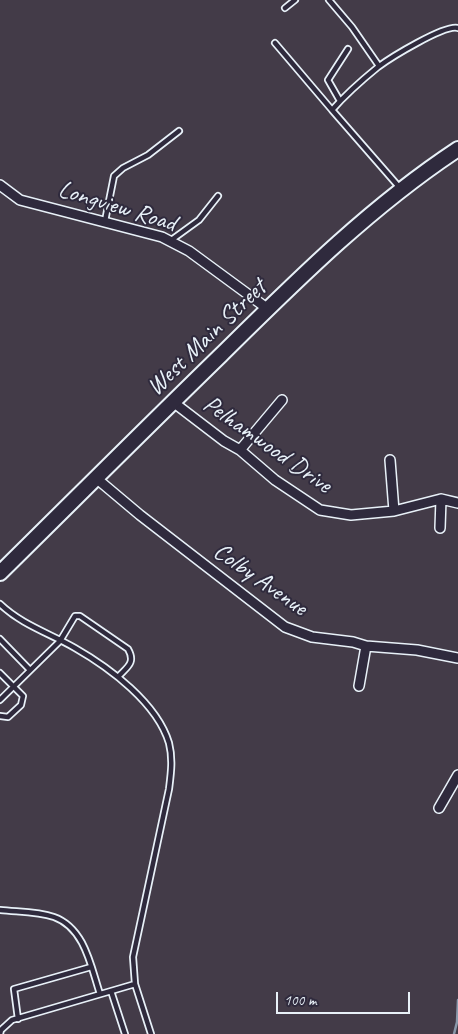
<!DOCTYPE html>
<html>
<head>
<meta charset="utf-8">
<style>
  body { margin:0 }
  #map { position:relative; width:458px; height:1034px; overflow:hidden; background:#433b48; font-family:Caveat,sans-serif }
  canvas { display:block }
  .scale { position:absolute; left:276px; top:992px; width:134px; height:22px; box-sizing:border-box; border:2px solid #e8f1f8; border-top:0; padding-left:6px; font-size:15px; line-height:18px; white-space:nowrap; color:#e8f1f8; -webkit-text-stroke:4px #2f2a3d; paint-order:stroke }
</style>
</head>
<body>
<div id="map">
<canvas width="458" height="1034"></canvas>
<div class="scale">100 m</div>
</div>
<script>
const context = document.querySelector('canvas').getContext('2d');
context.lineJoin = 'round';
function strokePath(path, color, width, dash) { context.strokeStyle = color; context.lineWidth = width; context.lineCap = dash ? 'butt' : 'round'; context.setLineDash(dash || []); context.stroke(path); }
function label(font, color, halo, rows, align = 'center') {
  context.font = font + ' Caveat,sans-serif'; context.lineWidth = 4; context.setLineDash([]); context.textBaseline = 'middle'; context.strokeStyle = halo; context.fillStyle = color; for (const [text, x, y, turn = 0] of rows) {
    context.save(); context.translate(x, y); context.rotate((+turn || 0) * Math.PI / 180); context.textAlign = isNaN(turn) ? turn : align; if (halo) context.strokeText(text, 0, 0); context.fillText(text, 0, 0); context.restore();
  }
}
strokePath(new Path2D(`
  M454 1034 457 1022 458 1000`), '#8a99ab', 2.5);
const service = new Path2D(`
  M329 0 352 27 379 66
  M285 8 295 0
  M275 43 332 110
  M340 101 328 80 348 49
  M400 188 332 110C346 94 362 80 378 67 390 58 445 24 458 28
  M105 221 114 176 123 168 148 155 179 131
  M170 241 199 220 218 196
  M0 604C22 625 49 633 75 648 110 668 157 703 169 743 173 759 171 773 169 789L133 957 135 984 151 1034
  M0 639 30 670
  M0 673 23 696 21 705 8 717 0 716
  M0 700 60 641 75 616H80L128 649C136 663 127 667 118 677
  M0 910C17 912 37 911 54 917 85 928 91 967 100 994
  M111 991 125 1034
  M18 1019 14 989 91 967
  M0 1034 1 1030 12 1020 135 984`);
const minor = new Path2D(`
  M0 185 20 200 162 237 189 251 268 309
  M173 402 224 441 240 450 275 480 320 510 351 515 394 511 441 499 458 503
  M240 450 282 400
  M390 460 394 511
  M96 478 140 515 285 627 312 637 353 642 366 646 417 650 458 658
  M440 528 441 499
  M359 686 366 646
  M439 808 458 775`);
const primary = new Path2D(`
  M0 573C74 500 147 427 221 355 296 281 370 207 458 149`);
strokePath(service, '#e8f1f8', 8);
strokePath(minor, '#e8f1f8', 12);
strokePath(primary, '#e8f1f8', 18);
strokePath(service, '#2f2a3d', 4.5);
strokePath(minor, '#2f2a3d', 9);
strokePath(primary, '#2f2a3d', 14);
label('25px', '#e8f1f8', '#2f2a3d', [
  ["Longview Road",117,207,17],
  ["West Main Street",207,338,-44],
  ["Pelhamwood Drive",267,445,35],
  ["Colby Avenue",260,580,35]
]);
</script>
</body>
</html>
